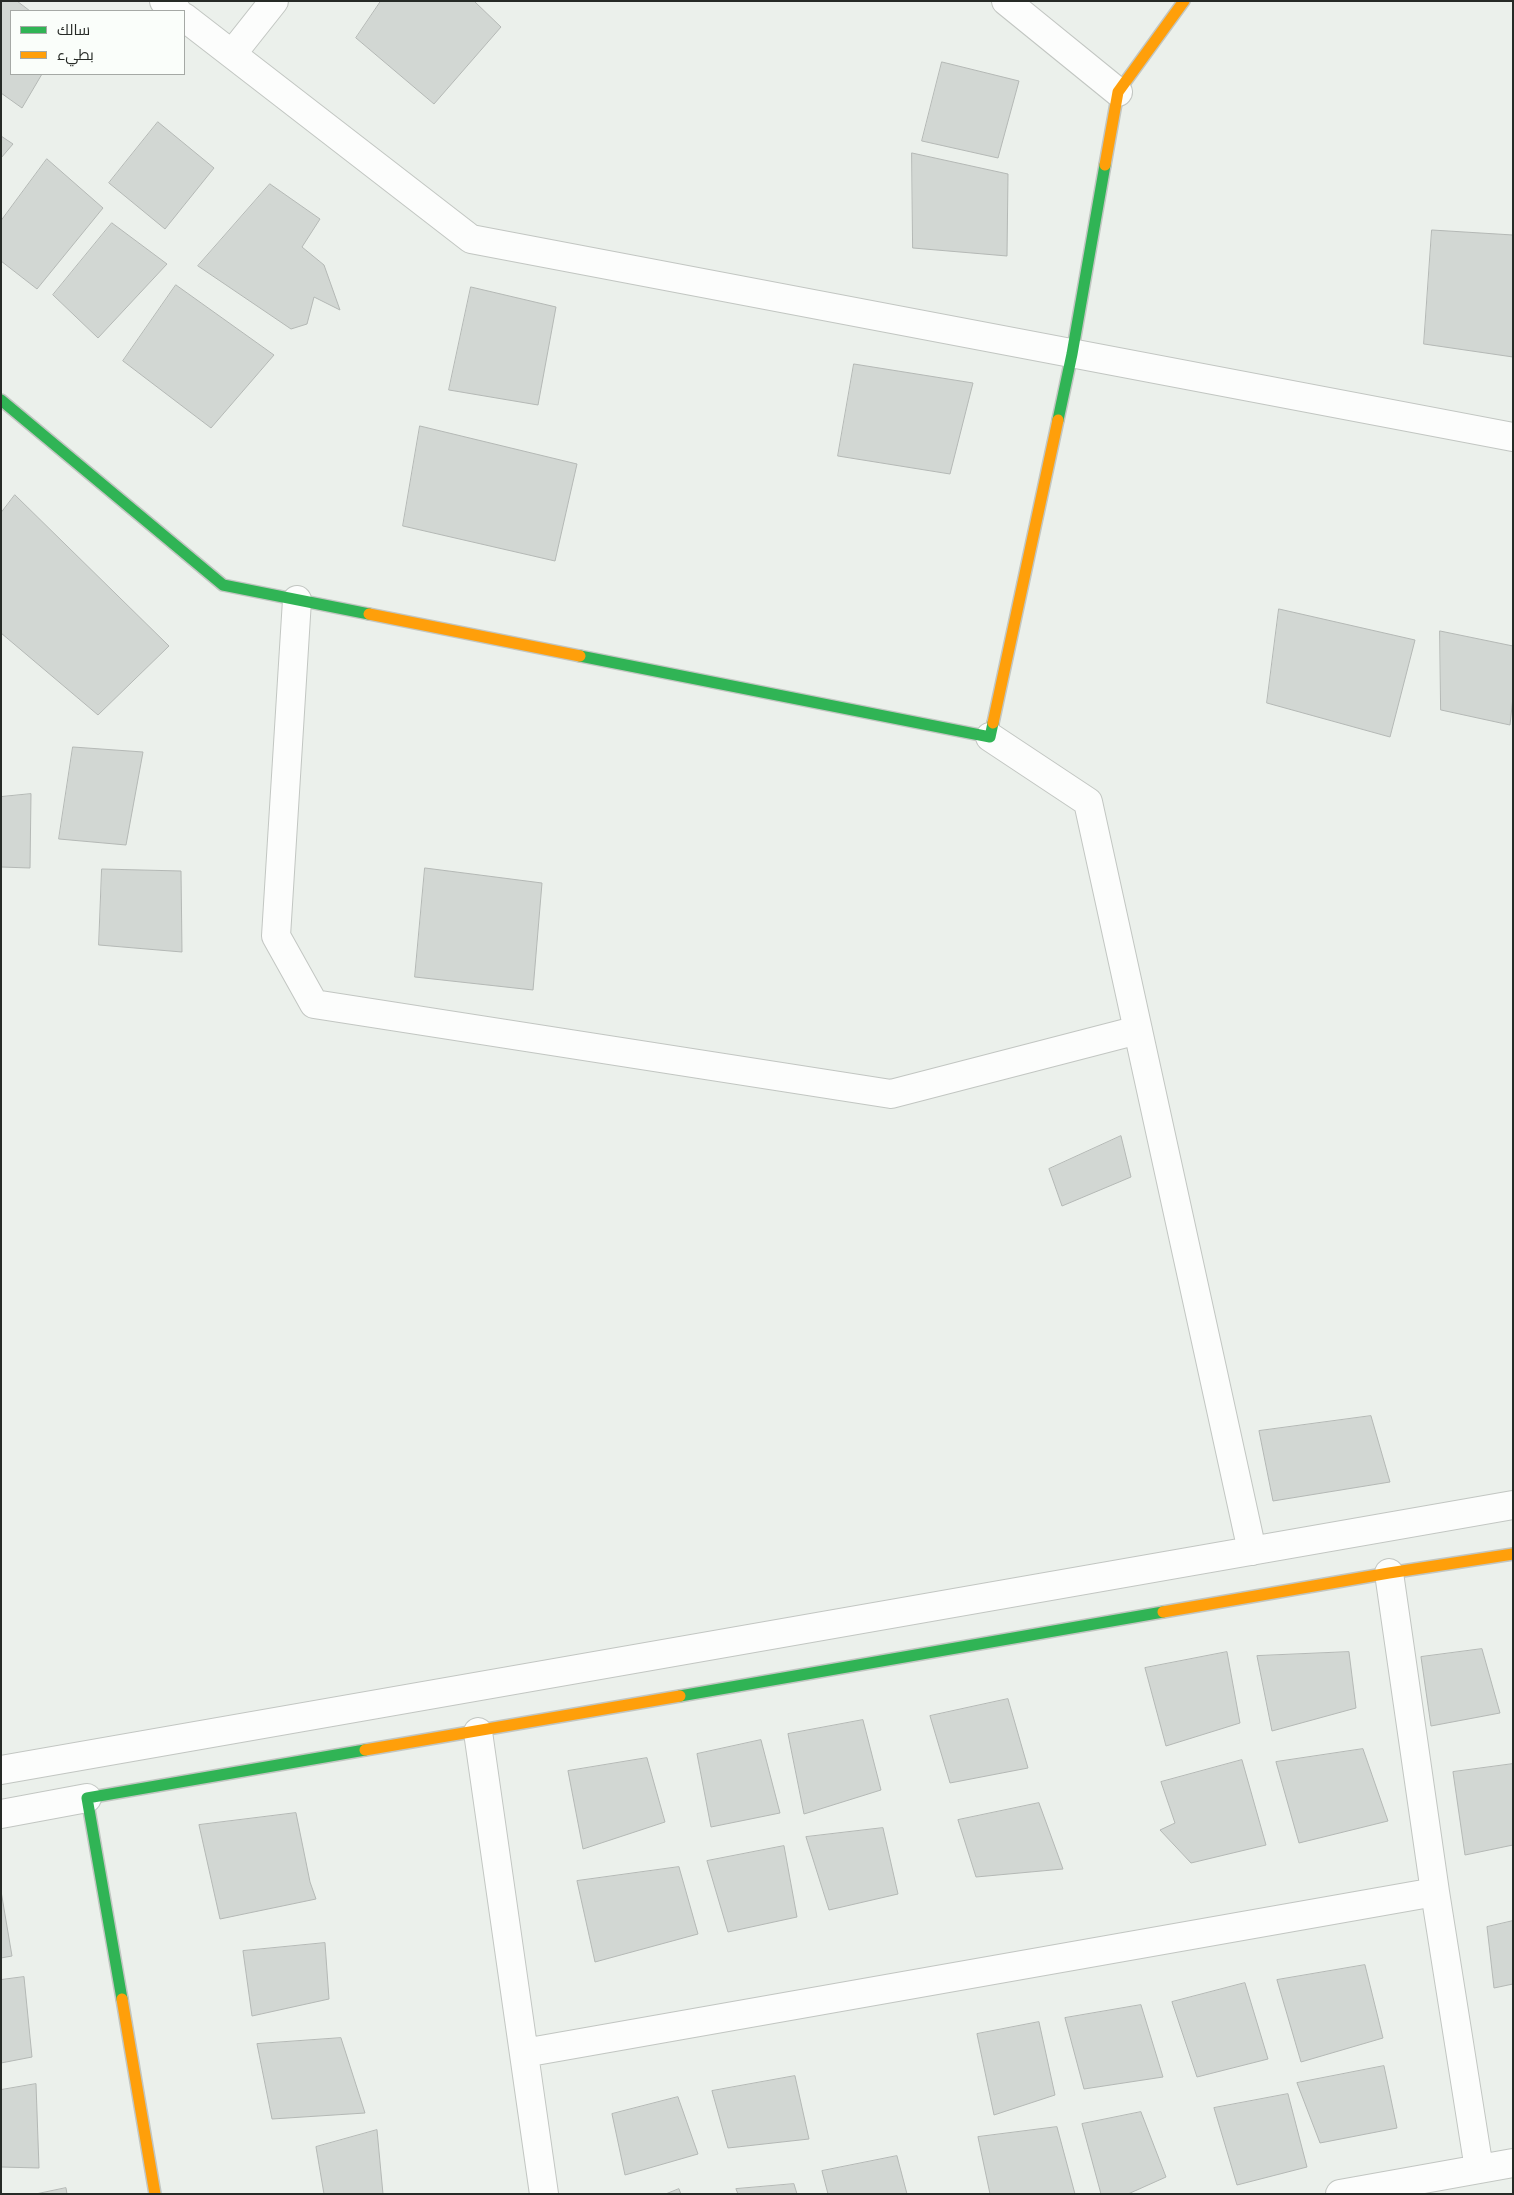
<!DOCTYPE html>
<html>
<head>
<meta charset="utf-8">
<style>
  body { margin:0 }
  #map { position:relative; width:1514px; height:2195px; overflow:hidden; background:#ebf0eb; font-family:Jost,Cairo,sans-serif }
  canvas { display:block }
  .frame { position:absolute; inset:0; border:2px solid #262a26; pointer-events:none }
  .legend { position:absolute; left:10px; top:10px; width:175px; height:65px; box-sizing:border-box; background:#fafefa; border:1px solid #a5a9a5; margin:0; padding:6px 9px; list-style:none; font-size:15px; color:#262a26 }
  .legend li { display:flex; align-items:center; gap:10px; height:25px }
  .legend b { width:25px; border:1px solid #a5a9a5 }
</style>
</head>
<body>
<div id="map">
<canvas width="1514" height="2195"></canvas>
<div class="frame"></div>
<ul class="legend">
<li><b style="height:6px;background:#30b455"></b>سالك</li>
<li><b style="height:6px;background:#ff9f0a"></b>بطيء</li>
</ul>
</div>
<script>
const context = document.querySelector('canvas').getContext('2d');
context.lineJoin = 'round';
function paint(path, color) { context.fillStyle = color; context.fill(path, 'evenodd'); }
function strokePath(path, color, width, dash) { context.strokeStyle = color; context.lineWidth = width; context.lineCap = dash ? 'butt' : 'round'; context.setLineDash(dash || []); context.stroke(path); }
const building = new Path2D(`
  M1 1H17L30 11H11V74H42L22 108 1 93Z
  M381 1H474L501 27 434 104 356 38Z
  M942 62 1019 81 998 158 922 141Z
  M158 122 214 168 165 229 109 183Z
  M1 136 13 144 1 158Z
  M912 153 1008 174 1007 256 913 248Z
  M47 159 103 208 37 289 1 261V221Z
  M270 184 320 219 302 247 324 265 340 310 314 297 307 324 291 329 198 266Z
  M112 223 167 264 98 338 53 295Z
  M1432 230 1513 235V357L1424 344Z
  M176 285 274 355 211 428 123 361Z
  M471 287 556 307 538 405 449 390Z
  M854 364 973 383 950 474 838 456Z
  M420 426 577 464 555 561 403 526Z
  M15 495 169 646 98 715 1 633V513Z
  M1279 609 1415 640 1390 737 1267 703Z
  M1440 631 1513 646V697L1510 725 1441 710Z
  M73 747 143 752 126 845 59 839Z
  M31 794 30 868 1 867V797Z
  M425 868 542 883 533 990 415 977Z
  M102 869 181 871 182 952 99 945Z
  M1121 1136 1131 1177 1062 1206 1049 1169Z
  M1371 1416 1390 1482 1273 1501 1259 1431Z
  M1482 1649 1500 1713 1431 1726 1421 1657Z
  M1227 1652 1240 1723 1166 1746 1145 1668Z
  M1349 1652 1356 1708 1272 1731 1257 1656Z
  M1008 1699 1028 1768 950 1783 930 1716Z
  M863 1720 881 1790 804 1814 788 1734Z
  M761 1740 780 1813 711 1827 697 1754Z
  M1363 1749 1388 1821 1299 1843 1276 1762Z
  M647 1758 665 1822 583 1849 568 1771Z
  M1242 1760 1266 1845 1191 1863 1160 1830 1175 1823 1161 1782Z
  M1513 1764V1845L1465 1855 1453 1772Z
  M1039 1803 1063 1869 976 1877 958 1820Z
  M296 1813 310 1882 316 1899 220 1919 199 1825Z
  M883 1828 898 1894 829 1910 806 1837Z
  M784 1846 797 1917 728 1932 707 1861Z
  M679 1867 698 1934 595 1962 577 1881Z
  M1 1891 12 1956 1 1958Z
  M1513 1921V1984L1494 1988 1487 1927Z
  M325 1943 329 1999 252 2016 243 1951Z
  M1365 1965 1383 2038 1301 2062 1277 1980Z
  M24 1977 32 2057 1 2063V1980Z
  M1245 1983 1268 2059 1197 2077 1172 2002Z
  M1141 2005 1163 2077 1084 2089 1065 2018Z
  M1039 2022 1055 2095 994 2115 977 2034Z
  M341 2038 365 2113 272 2119 257 2044Z
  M1384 2066 1397 2128 1320 2143 1297 2083Z
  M795 2076 809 2139 728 2148 712 2091Z
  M36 2084 39 2168 1 2167V2090Z
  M1288 2094 1307 2167 1237 2185 1214 2108Z
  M678 2097 698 2154 625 2175 612 2114Z
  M1141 2112 1166 2177 1128 2194H1101L1082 2124Z
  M1057 2127 1075 2194H990L978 2137Z
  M377 2130 383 2194H324L316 2147Z
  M897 2156 907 2194H828L822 2171Z
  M794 2184 797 2194H738L736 2189Z
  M66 2188 67 2194H36Z
  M679 2189 681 2194H666Z`);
paint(building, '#d2d7d3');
strokePath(building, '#b4b8b5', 1);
const street = new Path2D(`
  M164 1 177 11
  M1006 1 1118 92
  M184 17 471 239 1513 437
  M232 54 274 1
  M297 600 276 936 314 1004 891 1094 1138 1030
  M990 737 1088 802 1252 1551
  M1389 1573 1435 1892 1479 2169
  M478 1732 544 2194
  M1 1770 1513 1505
  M1 1814 87 1798
  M524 2053 1435 1892
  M1340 2194 1513 2163`);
const fast = new Path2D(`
  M1 400 223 585 369 614
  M1058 420 1072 354 1105 165
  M580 656 990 737 993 723
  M680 1696 1163 1612
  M122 1999 87 1798 365 1750`);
const slow = new Path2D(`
  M1105 165 1118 92 1184 1
  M369 614 580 656
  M993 723 1058 420
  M1163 1612 1389 1573 1513 1554
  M365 1750 680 1696
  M122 1999 155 2194`);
strokePath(street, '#c2c6c2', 30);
strokePath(fast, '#c2c6c2', 14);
strokePath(slow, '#c2c6c2', 14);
strokePath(street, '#fcfdfc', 28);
strokePath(fast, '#30b455', 11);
strokePath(slow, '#ff9f0a', 11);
</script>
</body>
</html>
